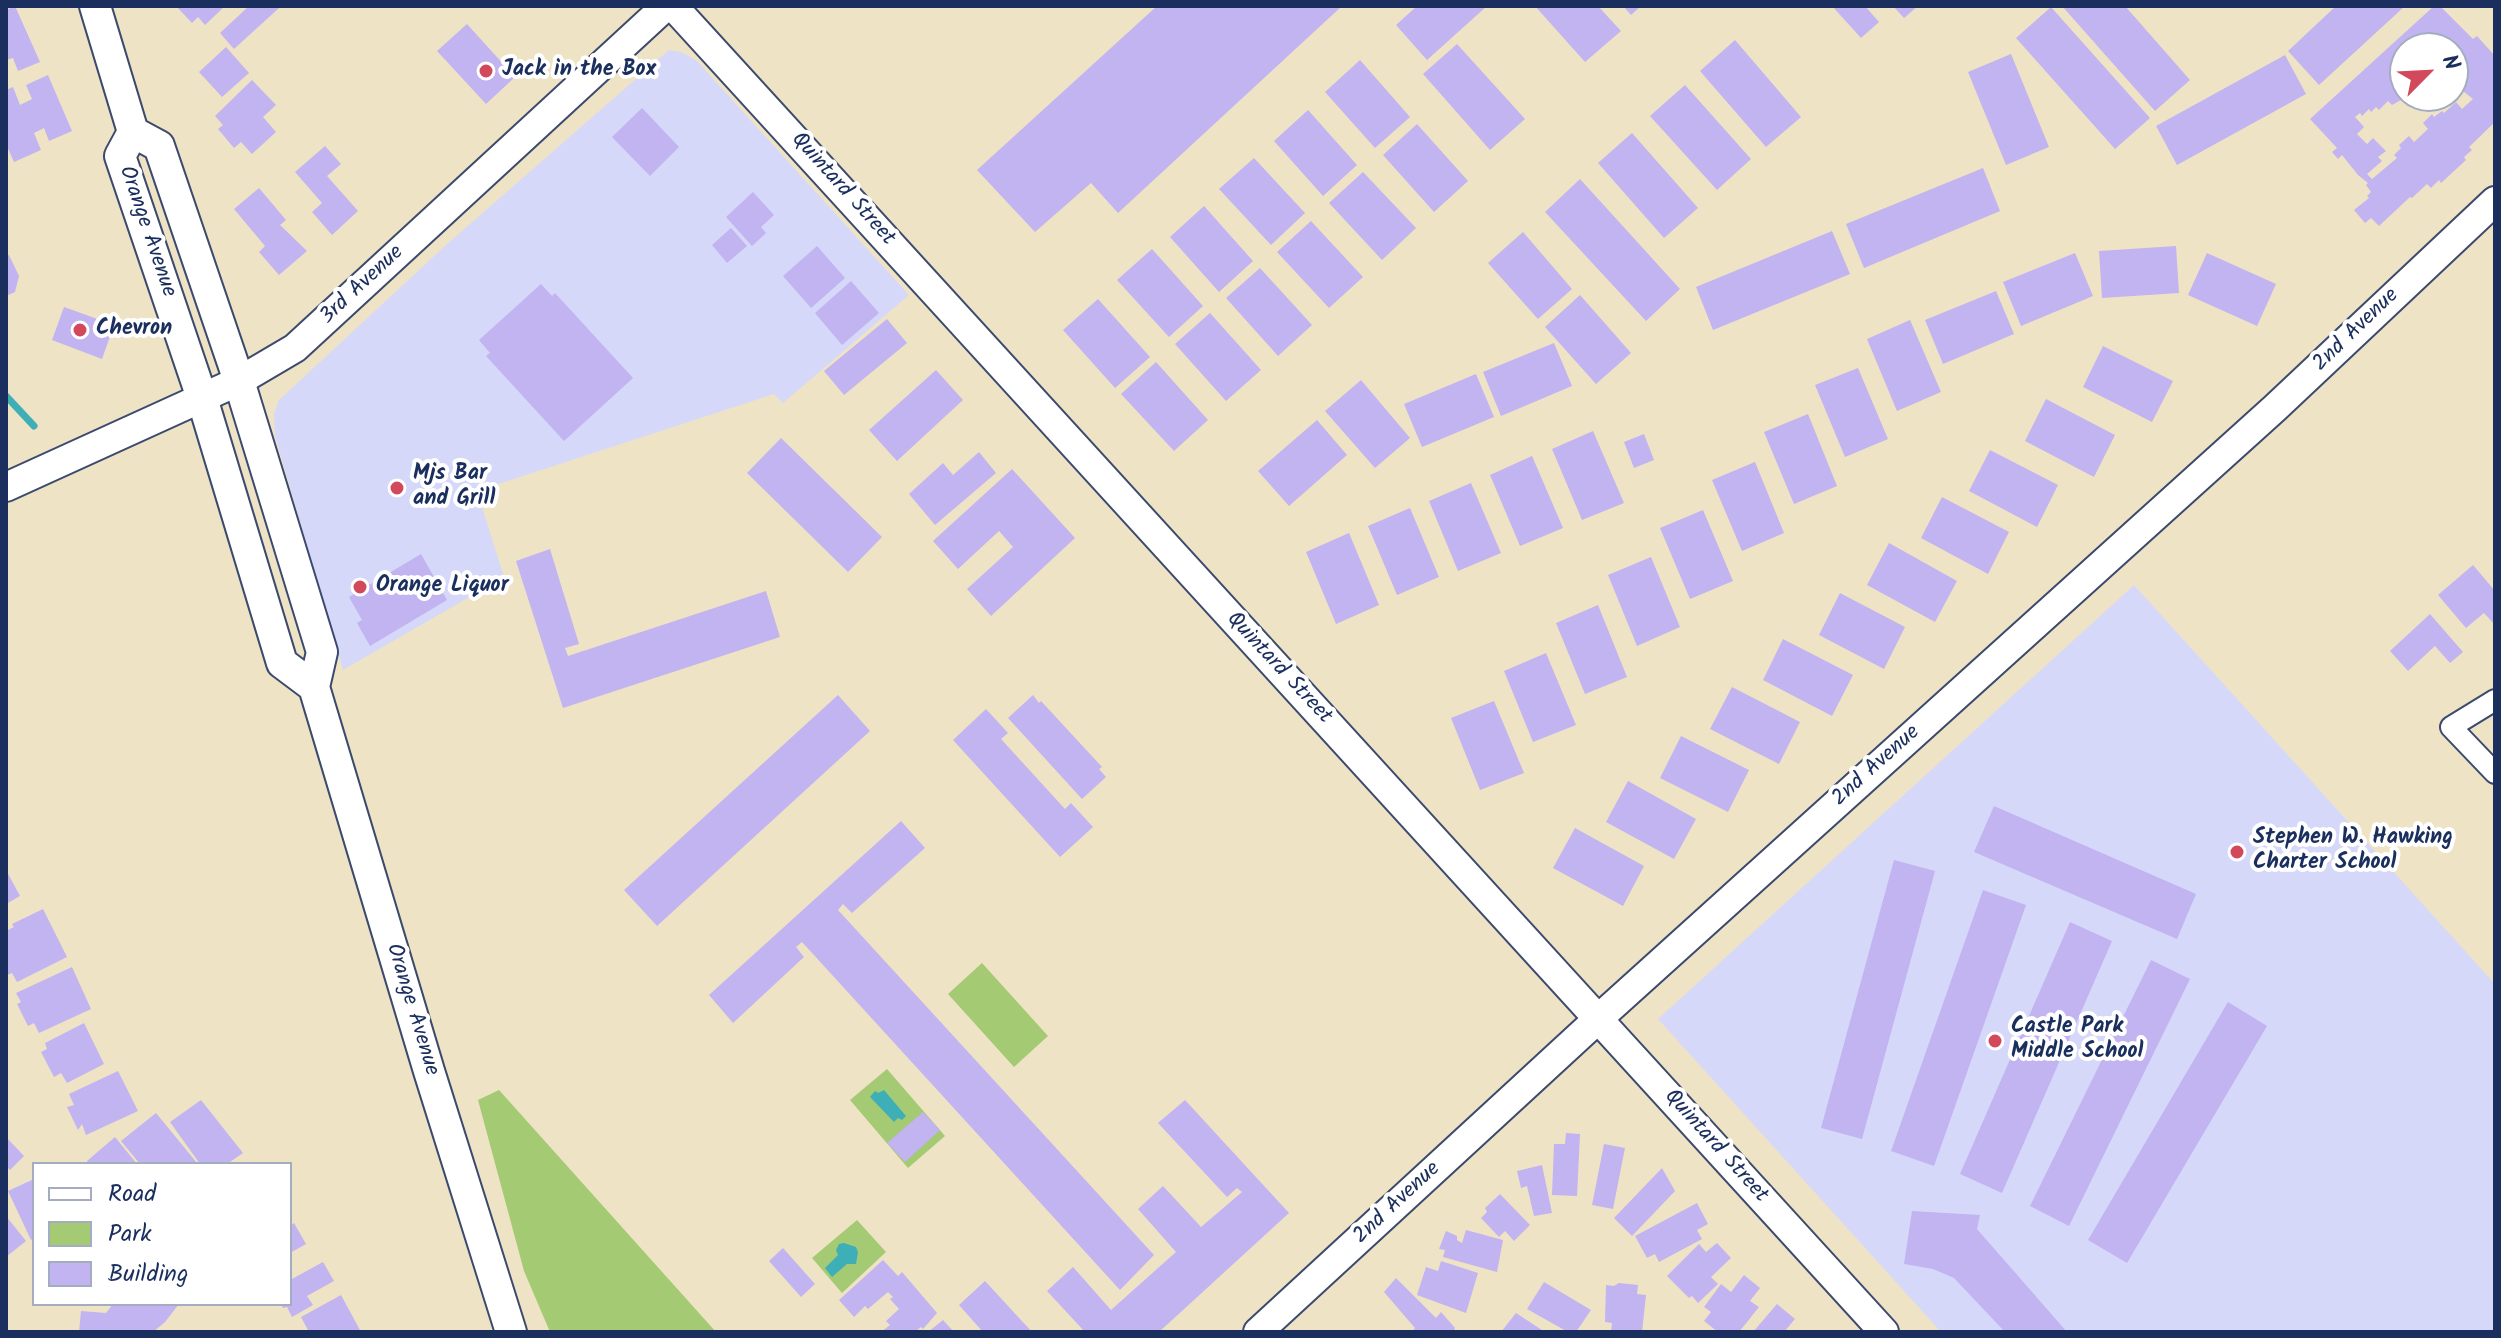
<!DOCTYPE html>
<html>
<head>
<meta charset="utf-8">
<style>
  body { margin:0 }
  #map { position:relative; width:2501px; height:1338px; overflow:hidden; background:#efe3c5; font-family:Kalam,sans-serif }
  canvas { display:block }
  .frame { position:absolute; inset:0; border:8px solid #1b2f5e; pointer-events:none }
  .legend { position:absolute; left:32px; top:1162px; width:260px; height:144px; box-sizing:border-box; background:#fff; border:2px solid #a4acbf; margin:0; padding:10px 14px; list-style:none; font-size:24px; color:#1b2f5e }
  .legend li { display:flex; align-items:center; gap:16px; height:40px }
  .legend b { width:40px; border:2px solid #a4acbf }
  .north { position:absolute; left:2389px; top:32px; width:80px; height:80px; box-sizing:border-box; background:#fff; border:2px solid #a4acbf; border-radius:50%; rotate:66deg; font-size:22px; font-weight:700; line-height:32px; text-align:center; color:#1b2f5e }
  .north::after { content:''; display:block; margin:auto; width:28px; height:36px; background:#d1495b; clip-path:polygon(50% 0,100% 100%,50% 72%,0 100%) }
</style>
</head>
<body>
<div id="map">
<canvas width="2501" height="1338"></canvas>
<div class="frame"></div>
<ul class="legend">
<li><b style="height:10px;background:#fff"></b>Road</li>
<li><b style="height:22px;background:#a4ca74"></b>Park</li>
<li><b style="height:22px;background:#c2b3f1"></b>Building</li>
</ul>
<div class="north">N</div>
</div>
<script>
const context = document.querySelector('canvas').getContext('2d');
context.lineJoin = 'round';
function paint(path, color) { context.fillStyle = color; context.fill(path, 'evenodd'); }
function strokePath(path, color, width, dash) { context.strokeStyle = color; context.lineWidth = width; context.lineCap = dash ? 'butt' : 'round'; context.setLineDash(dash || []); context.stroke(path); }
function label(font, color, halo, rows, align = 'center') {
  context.font = font + ' Kalam,sans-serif'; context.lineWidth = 8; context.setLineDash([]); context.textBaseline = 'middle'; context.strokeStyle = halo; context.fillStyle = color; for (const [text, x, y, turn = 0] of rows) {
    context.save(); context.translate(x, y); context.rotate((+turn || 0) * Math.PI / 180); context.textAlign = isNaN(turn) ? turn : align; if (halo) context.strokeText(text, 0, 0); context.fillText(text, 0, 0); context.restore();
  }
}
paint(new Path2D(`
  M669 50 681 52 696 60 909 295 783 403 774 394 477 491 504 577 343 670 275 436 274 414 279 400 446 245Z
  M2134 585 2495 984V1332H1941L1658 1019Z`), '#d6d8f9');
paint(new Path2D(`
  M982 963 1048 1036 1014 1067 948 994Z
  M887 1069 945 1136 908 1168 850 1100Z
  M499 1090 716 1332H550L524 1271 478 1100Z
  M857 1220 886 1252 842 1293 812 1258Z`), '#a4ca74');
paint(new Path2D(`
  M884 1090 906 1116 902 1120 898 1118 894 1122 870 1097 875 1091 878 1093Z
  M844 1243 856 1247 858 1252 856 1264H847L832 1277 825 1268 838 1255 836 1250 839 1244Z`), '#3eafb7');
strokePath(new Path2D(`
  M6 396 34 426`), '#3eafb7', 7);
paint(new Path2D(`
  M15 6 40 62 18 71 13 58 6 60V10Z
  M176 6H225L205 25 198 17 192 23Z
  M249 6H277L279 8 234 49 220 33Z
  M1157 6H1342L1118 213 1091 183 1035 232 977 170Z
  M1417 6H1487L1427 60 1396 25Z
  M1535 6H1598L1621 31 1585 62Z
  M1623 6H1641L1631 15Z
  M1832 6H1865L1879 22 1861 38Z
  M1893 6H1918L1904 18Z
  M2062 6H2125L2190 80 2155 111Z
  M2336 6H2405L2319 85 2288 51Z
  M2434 6H2440L2473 39 2477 36 2495 56V122L2469 147 2472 150 2464 157 2466 160 2441 183 2439 180 2431 188 2427 184 2412 198 2410 197 2379 226 2371 218 2365 223 2354 210 2369 198 2367 196 2371 192 2366 185 2368 183 2358 175 2342 155 2338 159 2332 152 2337 148 2310 119ZM2405 48H2453V83L2473 99 2462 109 2456 102 2444 113 2442 111 2434 117 2432 114 2423 123 2428 129 2414 142 2409 136 2399 145 2401 148 2394 155 2397 158 2372 179 2367 174 2382 161 2378 157 2386 151 2373 138 2367 144 2357 134 2364 127 2355 117 2360 113 2362 116 2369 109 2371 112 2376 107 2379 110 2388 101 2392 105 2408 96H2405Z
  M2051 7 2150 118 2115 149 2016 38Z
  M467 24 515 77 486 104 437 51Z
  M1735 40 1801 117 1766 147 1700 71Z
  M1457 44 1525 119 1490 150 1423 74Z
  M226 47 249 73 222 97 199 72Z
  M2011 54 2049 147 2006 165 1968 72Z
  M2285 55 2306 94 2177 165 2156 126Z
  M1360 60 1410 117 1375 148 1325 92Z
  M48 75 72 131 49 141 44 128 34 133 41 150 14 162 6 144V90L13 87 20 105 32 99 26 85Z
  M252 80 276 105 263 117 276 132 252 154 241 142 234 148 218 129 223 125 215 116Z
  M1685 85 1751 159 1717 190 1650 116Z
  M642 108 679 147 650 176 612 137Z
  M1308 110 1357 165 1323 196 1274 141Z
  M1417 124 1468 181 1434 212 1383 155Z
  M1632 133 1698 208 1664 238 1598 163Z
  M325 146 341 164 327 176 358 211 332 235 312 212 322 203 295 172Z
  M1254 158 1305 213 1271 245 1219 189Z
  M1983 168 2000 211 1864 268 1846 224Z
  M1363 172 1416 228 1382 260 1329 203Z
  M1580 179 1680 289 1646 321 1545 212Z
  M259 188 286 220 280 225 307 251 279 275 259 252 265 246 234 209Z
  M753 192 774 215 761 227 766 233 752 246 726 217Z
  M1204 206 1253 261 1219 292 1170 237Z
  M1311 221 1363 277 1329 308 1277 252Z
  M731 228 747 246 727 263 712 245Z
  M1832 231 1850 274 1713 330 1696 287Z
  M1523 232 1572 289 1538 319 1488 263Z
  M817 246 845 278 811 308 783 276Z
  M2176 246 2179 293 2102 298 2099 251Z
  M1152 249 1203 306 1169 337 1117 280Z
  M2075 253 2093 296 2021 326 2003 282Z
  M2207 253 2276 284 2257 326 2188 295Z
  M9 255 19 276 15 292 6 296V256Z
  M1260 268 1312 325 1278 356 1226 298Z
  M851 281 879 313 842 345 815 313Z
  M541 284 552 296 555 293 633 378 564 441 486 356 490 353 479 340Z
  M1996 291 2014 334 1943 364 1925 320Z
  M1580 295 1631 353 1596 384 1545 327Z
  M1098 299 1150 357 1115 388 1063 330Z
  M64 307 114 325 102 359 52 340Z
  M1210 313 1261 370 1226 401 1175 344Z
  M887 319 907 343 844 395 824 371Z
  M1910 320 1941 392 1897 411 1867 339Z
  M1554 343 1572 386 1501 416 1483 372Z
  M2103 346 2173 381 2152 422 2083 387Z
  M1156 362 1208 420 1174 451 1121 394Z
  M1858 368 1888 439 1845 457 1815 385Z
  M936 370 963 400 897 461 869 430Z
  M1476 374 1494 417 1422 447 1404 404Z
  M1361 380 1410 438 1375 468 1325 411Z
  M2046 399 2115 435 2094 477 2025 441Z
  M1808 414 1837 486 1794 504 1764 432Z
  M1317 420 1347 455 1289 506 1258 471Z
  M1593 431 1624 503 1582 520 1552 449Z
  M1644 434 1654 460 1634 468 1624 442Z
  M781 438 882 537 848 572 747 473Z
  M1990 450 2058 485 2037 527 1969 491Z
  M979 452 996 473 935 525 909 494 943 463 953 475Z
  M1532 456 1563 528 1520 546 1490 475Z
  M1755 462 1784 533 1742 551 1712 480Z
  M1012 469 1075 538 991 616 967 589 1013 547 999 531 958 569 933 541Z
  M1471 483 1501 553 1458 571 1429 501Z
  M1942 497 2009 532 1988 574 1921 538Z
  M1410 508 1439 577 1397 595 1368 526Z
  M1703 510 1733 581 1690 599 1660 528Z
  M1349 533 1379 605 1336 624 1306 552Z
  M1889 543 1957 581 1935 622 1867 585Z
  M550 549 579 644 565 648 568 656 766 591 780 637 563 708 516 561Z
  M421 554 447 600 370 646 357 623 362 620 349 597Z
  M1651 557 1680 627 1637 646 1608 575Z
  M2473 565 2495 591V625L2484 613 2466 628 2438 595Z
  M1840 593 1905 627 1884 669 1819 635Z
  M1598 605 1627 677 1585 694 1556 623Z
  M2430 614 2463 652 2450 663 2435 646 2408 671 2390 651Z
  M1783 639 1853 675 1832 716 1763 680Z
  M1546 653 1576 725 1533 742 1504 671Z
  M1732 687 1800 722 1779 764 1710 729Z
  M838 695 870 731 657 926 624 890Z
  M1033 695 1039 703 1041 701 1102 767 1099 769 1106 777 1082 799 1008 718Z
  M1494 701 1524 773 1480 790 1451 718Z
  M986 709 1008 733 1001 739 1065 809 1071 803 1093 827 1060 857 953 740Z
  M1681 736 1749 770 1728 812 1660 778Z
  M1628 781 1696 819 1674 859 1606 822Z
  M1994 806 2196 894 2177 939 1974 852Z
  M901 821 925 848 852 913 843 904 838 910 1154 1255 1120 1290 802 942 796 947 804 957 733 1023 709 995Z
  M1575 828 1644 866 1623 906 1553 868Z
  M1894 860 1935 871 1862 1139 1821 1128Z
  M6 870 20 896 6 904Z
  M1983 890 2026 905 1934 1166 1891 1151Z
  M43 909 67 957 17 982 12 973 7 975 6 973V931L14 927 12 924Z
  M2070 922 2112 941 2002 1193 1960 1174Z
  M2151 960 2190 979 2069 1226 2030 1206Z
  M72 967 91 1009 39 1033 34 1023 28 1026 17 1004 21 1002 16 993Z
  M2228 1002 2267 1026 2127 1263 2088 1240Z
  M84 1023 104 1064 67 1083 61 1073 54 1077 41 1052 47 1049 45 1043Z
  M118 1071 138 1111 86 1135 82 1124 78 1130 67 1107 74 1105 69 1094Z
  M201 1100 243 1153 227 1164H200L170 1122Z
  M1185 1100 1289 1213 1159 1332H1085L1047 1291 1073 1267 1111 1310 1176 1252 1138 1209 1163 1186 1201 1227 1242 1192 1237 1188 1227 1197 1158 1123Z
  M923 1112 940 1130 905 1162 887 1143Z
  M156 1113 197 1163 195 1164H140L121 1141Z
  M1566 1133 1580 1134 1577 1196 1552 1195 1554 1144H1565Z
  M6 1137 24 1156 10 1170 6 1166Z
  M115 1137 137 1164H89L87 1161Z
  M1604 1144 1625 1148 1613 1209 1592 1205Z
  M1542 1165 1552 1213 1534 1216 1527 1186 1521 1188 1517 1171Z
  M1662 1168 1675 1191 1632 1236 1614 1218Z
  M34 1179V1238L31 1240 8 1191Z
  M1500 1194 1530 1225 1514 1241 1505 1231 1499 1237 1481 1218 1487 1212 1485 1208Z
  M1697 1203 1708 1224 1697 1230 1702 1239 1659 1262 1655 1254 1647 1258 1635 1236Z
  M1912 1211 1980 1215 1977 1229 2067 1332H2005L1954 1278 1933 1269 1904 1264Z
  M6 1216 26 1241 6 1257Z
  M294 1223 306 1244 290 1253V1226Z
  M1466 1230 1503 1240 1497 1272 1443 1257 1445 1250 1439 1249 1446 1231 1457 1236V1240L1462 1243Z
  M1717 1243 1731 1258 1711 1277 1718 1284 1698 1303 1692 1296 1689 1298 1667 1276 1699 1244 1706 1252Z
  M783 1248 815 1284 801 1297 769 1261Z
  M883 1260 898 1276 902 1272 937 1313 923 1329 921 1327 915 1332H881L890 1325 886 1321 899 1309 890 1299 893 1297 888 1292 868 1309 865 1306 854 1317 839 1300Z
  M1441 1261 1478 1273 1466 1313 1417 1295 1426 1267 1438 1271Z
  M323 1262 334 1281 307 1296 313 1305 292 1317 287 1307 283 1308 281 1304H290V1280Z
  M1744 1275 1760 1288 1750 1301 1759 1307 1739 1332H1718L1704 1321 1711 1312 1704 1307 1721 1284 1731 1292Z
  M1396 1278 1436 1318 1441 1312 1455 1328 1453 1332H1412L1415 1328 1384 1292Z
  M985 1281 1032 1332H983L959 1305Z
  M1544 1282 1591 1310 1576 1332H1568L1527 1309Z
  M1619 1283 1638 1285 1637 1294 1646 1295 1642 1332H1611L1612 1323 1605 1322 1606 1285 1614 1286Z
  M341 1295 361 1332H309L301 1317Z
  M113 1304H179L165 1322 153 1332H79L81 1311 106 1313Z
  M1777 1304 1795 1319 1784 1332H1753Z
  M1516 1313 1545 1332H1501Z
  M943 1320 954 1332H928Z`), '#c2b3f1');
const street = new Path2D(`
  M2495 700 2451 727 2495 773`);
const secondary = new Path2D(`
  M673 6 1884 1332
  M6 487 239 381 295 348 666 6
  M1258 1332 1598 1019 2275 408 2495 201`);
const primary = new Path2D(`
  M95 6 133 132 159 146 239 381 322 652 314 687 429 1071 511 1332
  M133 132 120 156 202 398 282 663 314 687`);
strokePath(street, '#3b4a6d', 24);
strokePath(secondary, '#3b4a6d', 32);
strokePath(primary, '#3b4a6d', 34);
strokePath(street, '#fff', 20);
strokePath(secondary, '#fff', 28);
strokePath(primary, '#fff', 30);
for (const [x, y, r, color] of [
  [486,71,8,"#d1495b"],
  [80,330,8,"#d1495b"],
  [397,488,8,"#d1495b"],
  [360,587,8,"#d1495b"],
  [2237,852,8,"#d1495b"],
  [1995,1041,8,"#d1495b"]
]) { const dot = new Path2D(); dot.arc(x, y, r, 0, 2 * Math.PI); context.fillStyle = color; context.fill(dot); strokePath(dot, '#fff', 3); }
label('bold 22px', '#1b2f5e', '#fff', [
  ["Jack in the Box",502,71],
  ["Chevron",96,330],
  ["Mjs Bar",413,475],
  ["and Grill",413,500],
  ["Orange Liquor",376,587],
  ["Stephen W. Hawking",2253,839],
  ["Charter School",2253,864],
  ["Castle Park",2011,1028],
  ["Middle School",2011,1053]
], 'left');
label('22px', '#1b2f5e', '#fff', [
  ["Quintard Street",842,190,48],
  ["Orange Avenue",146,232,71],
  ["3rd Avenue",363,286,-43],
  ["2nd Avenue",2357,331,-44],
  ["Quintard Street",1278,669,47],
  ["2nd Avenue",1877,767,-42],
  ["Orange Avenue",411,1010,73],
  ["Quintard Street",1715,1147,48],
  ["2nd Avenue",1398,1204,-43]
]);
</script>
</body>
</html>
